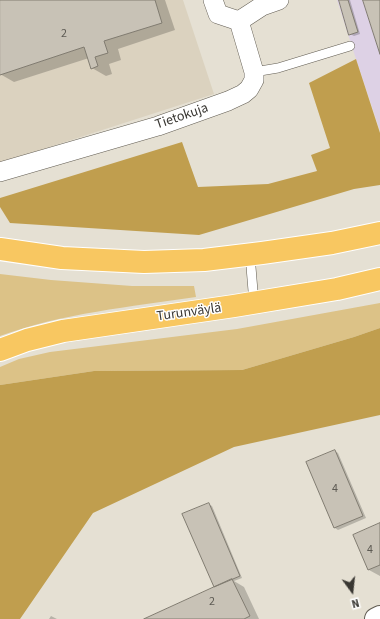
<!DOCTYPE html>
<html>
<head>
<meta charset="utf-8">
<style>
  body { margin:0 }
  #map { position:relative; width:380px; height:619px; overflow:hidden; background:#e5e0d3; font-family:"Source Sans 3",sans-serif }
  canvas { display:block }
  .north { position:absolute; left:332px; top:571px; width:40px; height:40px; -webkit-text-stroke:3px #fff; paint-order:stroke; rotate:165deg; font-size:11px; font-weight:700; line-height:16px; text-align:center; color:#393732 }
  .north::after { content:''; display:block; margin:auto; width:14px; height:18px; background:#393732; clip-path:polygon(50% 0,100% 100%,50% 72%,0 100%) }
</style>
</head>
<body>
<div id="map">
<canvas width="380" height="619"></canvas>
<div class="north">N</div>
</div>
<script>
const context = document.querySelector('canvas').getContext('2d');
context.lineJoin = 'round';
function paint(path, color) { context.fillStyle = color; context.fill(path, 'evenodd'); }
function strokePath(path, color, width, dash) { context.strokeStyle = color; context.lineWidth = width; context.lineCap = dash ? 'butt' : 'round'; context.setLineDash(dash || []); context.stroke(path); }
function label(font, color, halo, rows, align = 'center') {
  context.font = font + ' "Source Sans 3",sans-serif'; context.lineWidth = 3; context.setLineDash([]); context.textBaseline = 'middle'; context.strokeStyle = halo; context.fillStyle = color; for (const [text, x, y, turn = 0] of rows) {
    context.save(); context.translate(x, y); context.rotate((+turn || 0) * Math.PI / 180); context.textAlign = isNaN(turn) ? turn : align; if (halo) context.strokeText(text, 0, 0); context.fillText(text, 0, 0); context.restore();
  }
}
paint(new Path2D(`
  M0 0H183L214 94 0 163Z`), '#dbd2bf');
paint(new Path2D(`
  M337 0H380V131L356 59Z`), '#ddd1e5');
paint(new Path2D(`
  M0 274 51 280 132 286H194L196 297C130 307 63 313 0 336Z
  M380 303V328L354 337 242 370 94 371 0 385V367L19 359 50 352 237 329Z`), '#dcc287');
paint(new Path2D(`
  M356 59 380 133V185L354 189 199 235 10 223 0 207V198L182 142 198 187 268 184 317 171 311 155 330 148 309 83Z
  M380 328V415L234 447 93 513 20 619H0V385L94 371 242 370 354 337Z`), '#c09e4e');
paint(new Path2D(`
  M0 0H165L175 30 118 49 121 60 109 64 112 74 106 76 92 68 89 58 14 82 0 74Z
  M341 0H350L360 34 354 36 350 34Z
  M335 451 338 453 366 518 338 530 335 528 307 463Z
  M208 504 212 506 242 578 234 581 244 587 259 619H146L216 587 214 586Z
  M380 524V576L369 570 354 535Z
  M51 616 57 619H49Z`), '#0003');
const building = new Path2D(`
  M0 0H155L162 23 104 41 108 53 95 57 98 66 91 69 84 47 0 75Z
  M339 0H348L358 32 349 35Z
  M363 0H380V54Z
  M335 450 363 516 334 528 306 462Z
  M209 503 240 576 214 587 182 514Z
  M380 523V565L368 570 353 535Z
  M232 579 250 616 244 619H144Z`);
paint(building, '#c8c2b6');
strokePath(building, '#817c71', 1);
const lane = new Path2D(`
  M254 72 278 68 350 46
  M250 255 254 303`);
const street = new Path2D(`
  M213 0 218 14 239 21
  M239 21 262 6 279 0
  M0 172 158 126 228 101 243 94 249 89 254 80V72L239 21`);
const secondary = new Path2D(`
  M376 619 380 617`);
const highway = new Path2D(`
  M0 249 62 258 144 262 204 260 262 253 332 243 380 233
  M0 350 27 340 63 331 234 306 337 289 380 279`);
strokePath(lane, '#625d53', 10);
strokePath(street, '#625d53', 20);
strokePath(secondary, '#625d53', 24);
strokePath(highway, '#fff', 24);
strokePath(lane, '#fff', 9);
strokePath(street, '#fff', 19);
strokePath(secondary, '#fff', 22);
strokePath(highway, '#f8c761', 22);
label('12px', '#5d5a53', null, [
  ["2",64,34],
  ["4",335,489],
  ["4",370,550],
  ["2",212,602]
]);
label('14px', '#393732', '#fff', [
  ["Tietokuja",182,117,-19],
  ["Turunväylä",189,313,-8]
]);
</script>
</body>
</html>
